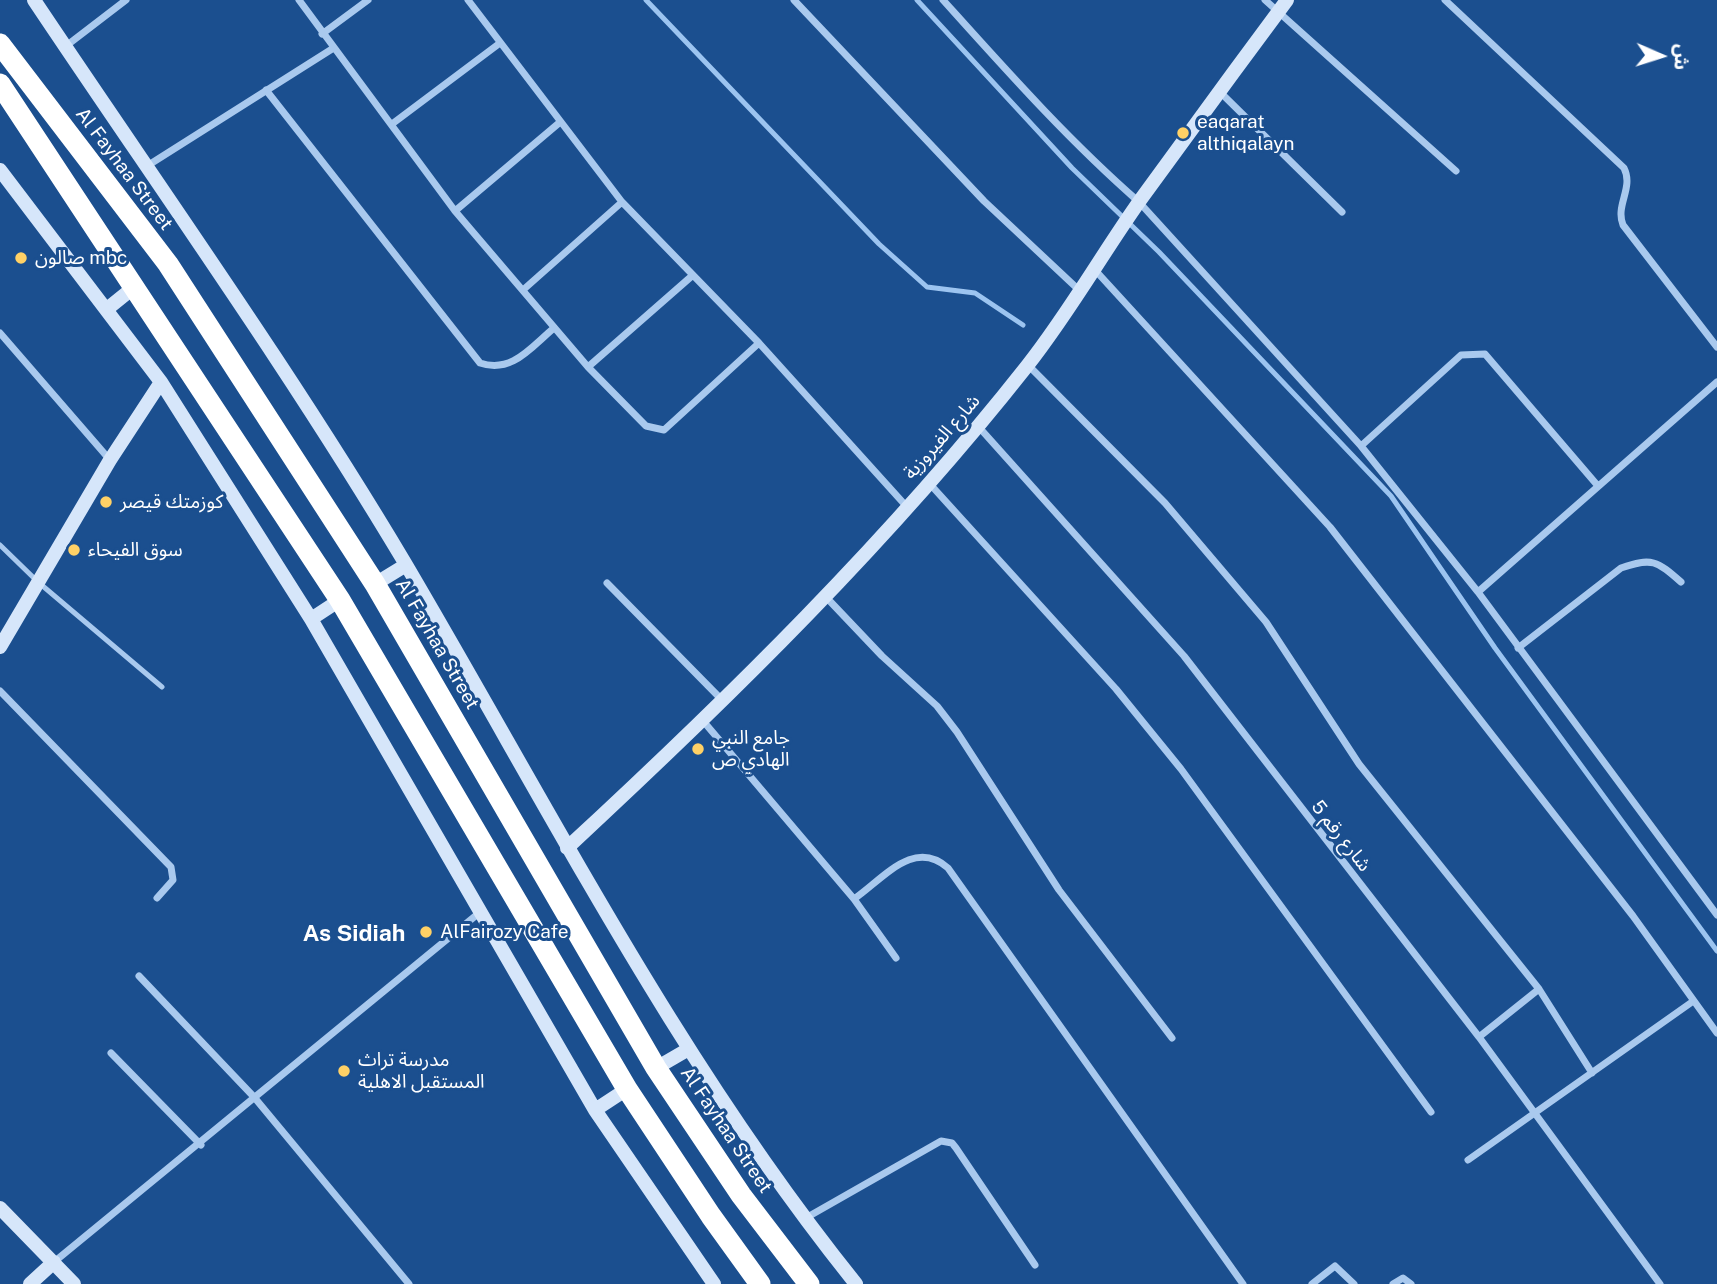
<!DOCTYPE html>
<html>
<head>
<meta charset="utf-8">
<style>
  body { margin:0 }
  #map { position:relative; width:1717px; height:1284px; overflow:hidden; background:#1b4f8f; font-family:"Public Sans","Noto Sans Arabic",sans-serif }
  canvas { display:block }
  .north { position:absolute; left:1626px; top:21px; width:70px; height:70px; -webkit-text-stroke:5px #1b4f8f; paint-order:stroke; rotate:93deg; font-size:19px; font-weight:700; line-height:28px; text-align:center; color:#fff }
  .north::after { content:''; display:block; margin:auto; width:24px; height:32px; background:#fff; clip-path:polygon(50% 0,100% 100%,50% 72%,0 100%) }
</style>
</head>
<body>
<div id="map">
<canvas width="1717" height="1284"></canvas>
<div class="north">ش</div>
</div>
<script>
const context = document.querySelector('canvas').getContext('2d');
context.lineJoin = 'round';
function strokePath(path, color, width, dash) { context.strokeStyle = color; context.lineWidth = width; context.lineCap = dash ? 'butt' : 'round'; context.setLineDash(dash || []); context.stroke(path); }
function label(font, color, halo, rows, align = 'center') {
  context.font = font + ' "Public Sans","Noto Sans Arabic",sans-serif'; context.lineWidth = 6; context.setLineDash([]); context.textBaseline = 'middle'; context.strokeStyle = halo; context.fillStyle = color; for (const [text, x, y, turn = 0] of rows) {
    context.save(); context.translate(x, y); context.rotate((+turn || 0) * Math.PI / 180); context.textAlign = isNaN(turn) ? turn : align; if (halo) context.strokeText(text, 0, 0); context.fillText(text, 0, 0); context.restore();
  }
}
strokePath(new Path2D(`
  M646 0 879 244 927 287 975 293 1023 325
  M917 0 1072 168 1159 252 1391 496 1495 648 1717 951`), '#9cc4f0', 5);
strokePath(new Path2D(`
  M0 545 38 582 162 687`), '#a9c9ee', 5);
strokePath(new Path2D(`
  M299 0 455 211 588 367 646 426 664 430 759 343
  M468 0 622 202 759 343 907 507
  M794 0 984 201 1080 291
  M943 0C1006 70 1068 140 1139 202L1361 446 1478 592 1717 915
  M1265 0 1456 171
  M1445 0 1624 168C1634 188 1615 205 1623 225L1717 347
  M322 34 368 0
  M66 46 126 0
  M266 90 480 363C512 374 531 347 554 328
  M1221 93 1342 212
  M392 124 500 43
  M147 166 332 49
  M455 211 559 123
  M1095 270 1330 527 1633 916 1717 1033
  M523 290 622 202
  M0 333 110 460
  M1028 365 1165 503 1266 622 1359 764 1539 989 1592 1073
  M588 367 693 275
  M977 425 1184 656 1479 1037 1660 1284
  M1361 446 1461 355 1485 354 1598 486
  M929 483 1116 689 1181 769 1431 1112
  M607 583 723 701
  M1478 592 1717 382
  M825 596 882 656 937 706 957 732 1059 890 1172 1038
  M1518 648 1621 568C1652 557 1657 561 1681 582
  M0 691 171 867 173 880 157 898
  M704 722 854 899 896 958
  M854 899C884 878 914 838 948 868L1243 1284
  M139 976 254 1097 409 1284
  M1479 1037 1539 989
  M111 1053 201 1145
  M1468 1160 1692 1002
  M804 1219 941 1141 952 1143 956 1148 1035 1265
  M54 1262 479 913
  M1312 1284 1335 1266 1354 1284
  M1393 1284 1403 1278 1411 1284`), '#a9c9ee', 7);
strokePath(new Path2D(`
  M34 0C159 187 290 370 405 563 550 809 676 1060 856 1284
  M0 170 161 382 311 619 595 1110 714 1284
  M107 309 133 288
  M375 584 406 565
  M311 619 340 600
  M0 647 110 460 161 382
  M567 848C730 697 889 541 1027 366 1069 313 1102 254 1141 199 1189 133 1238 66 1287 0
  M656 1068 687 1050
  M595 1110 627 1089
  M0 1208 74 1284
  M30 1284 54 1262`), '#d6e6fa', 14);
strokePath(new Path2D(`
  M0 44 168 264 375 584 656 1068 741 1195 809 1284
  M0 84 340 600 627 1089 711 1216 760 1284`), '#fff', 21);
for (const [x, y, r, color] of [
  [1183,133,7,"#ffd166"],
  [21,258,7,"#ffd166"],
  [106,502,7,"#ffd166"],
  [74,550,7,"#ffd166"],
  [698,749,7,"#ffd166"],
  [426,932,7,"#ffd166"],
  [344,1071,7,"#ffd166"]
]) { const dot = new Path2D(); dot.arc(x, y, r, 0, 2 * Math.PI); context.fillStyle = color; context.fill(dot); strokePath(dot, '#1b4f8f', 2.5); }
label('19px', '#fff', '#1b4f8f', [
  ["eaqarat",1197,122],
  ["althiqalayn",1197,144],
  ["صالون mbc",35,258],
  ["كوزمتك قيصر",120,502],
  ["سوق الفيحاء",88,550],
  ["جامع النبي",712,738],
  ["الهادي ص",712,760],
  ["AlFairozy Cafe",440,932],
  ["مدرسة تراث",358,1060],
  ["المستقبل الاهلية",358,1082]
], 'left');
label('19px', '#fff', '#1b4f8f', [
  ["Al Fayhaa Street",124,169,53],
  ["شارع الفيروزية",942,437,-49],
  ["Al Fayhaa Street",437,644,60],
  ["شارع رقم 5",1341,836,52],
  ["Al Fayhaa Street",726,1130,56]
]);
label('bold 23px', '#fff', '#1b4f8f', [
  ["As Sidiah",354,934]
]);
</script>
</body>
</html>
